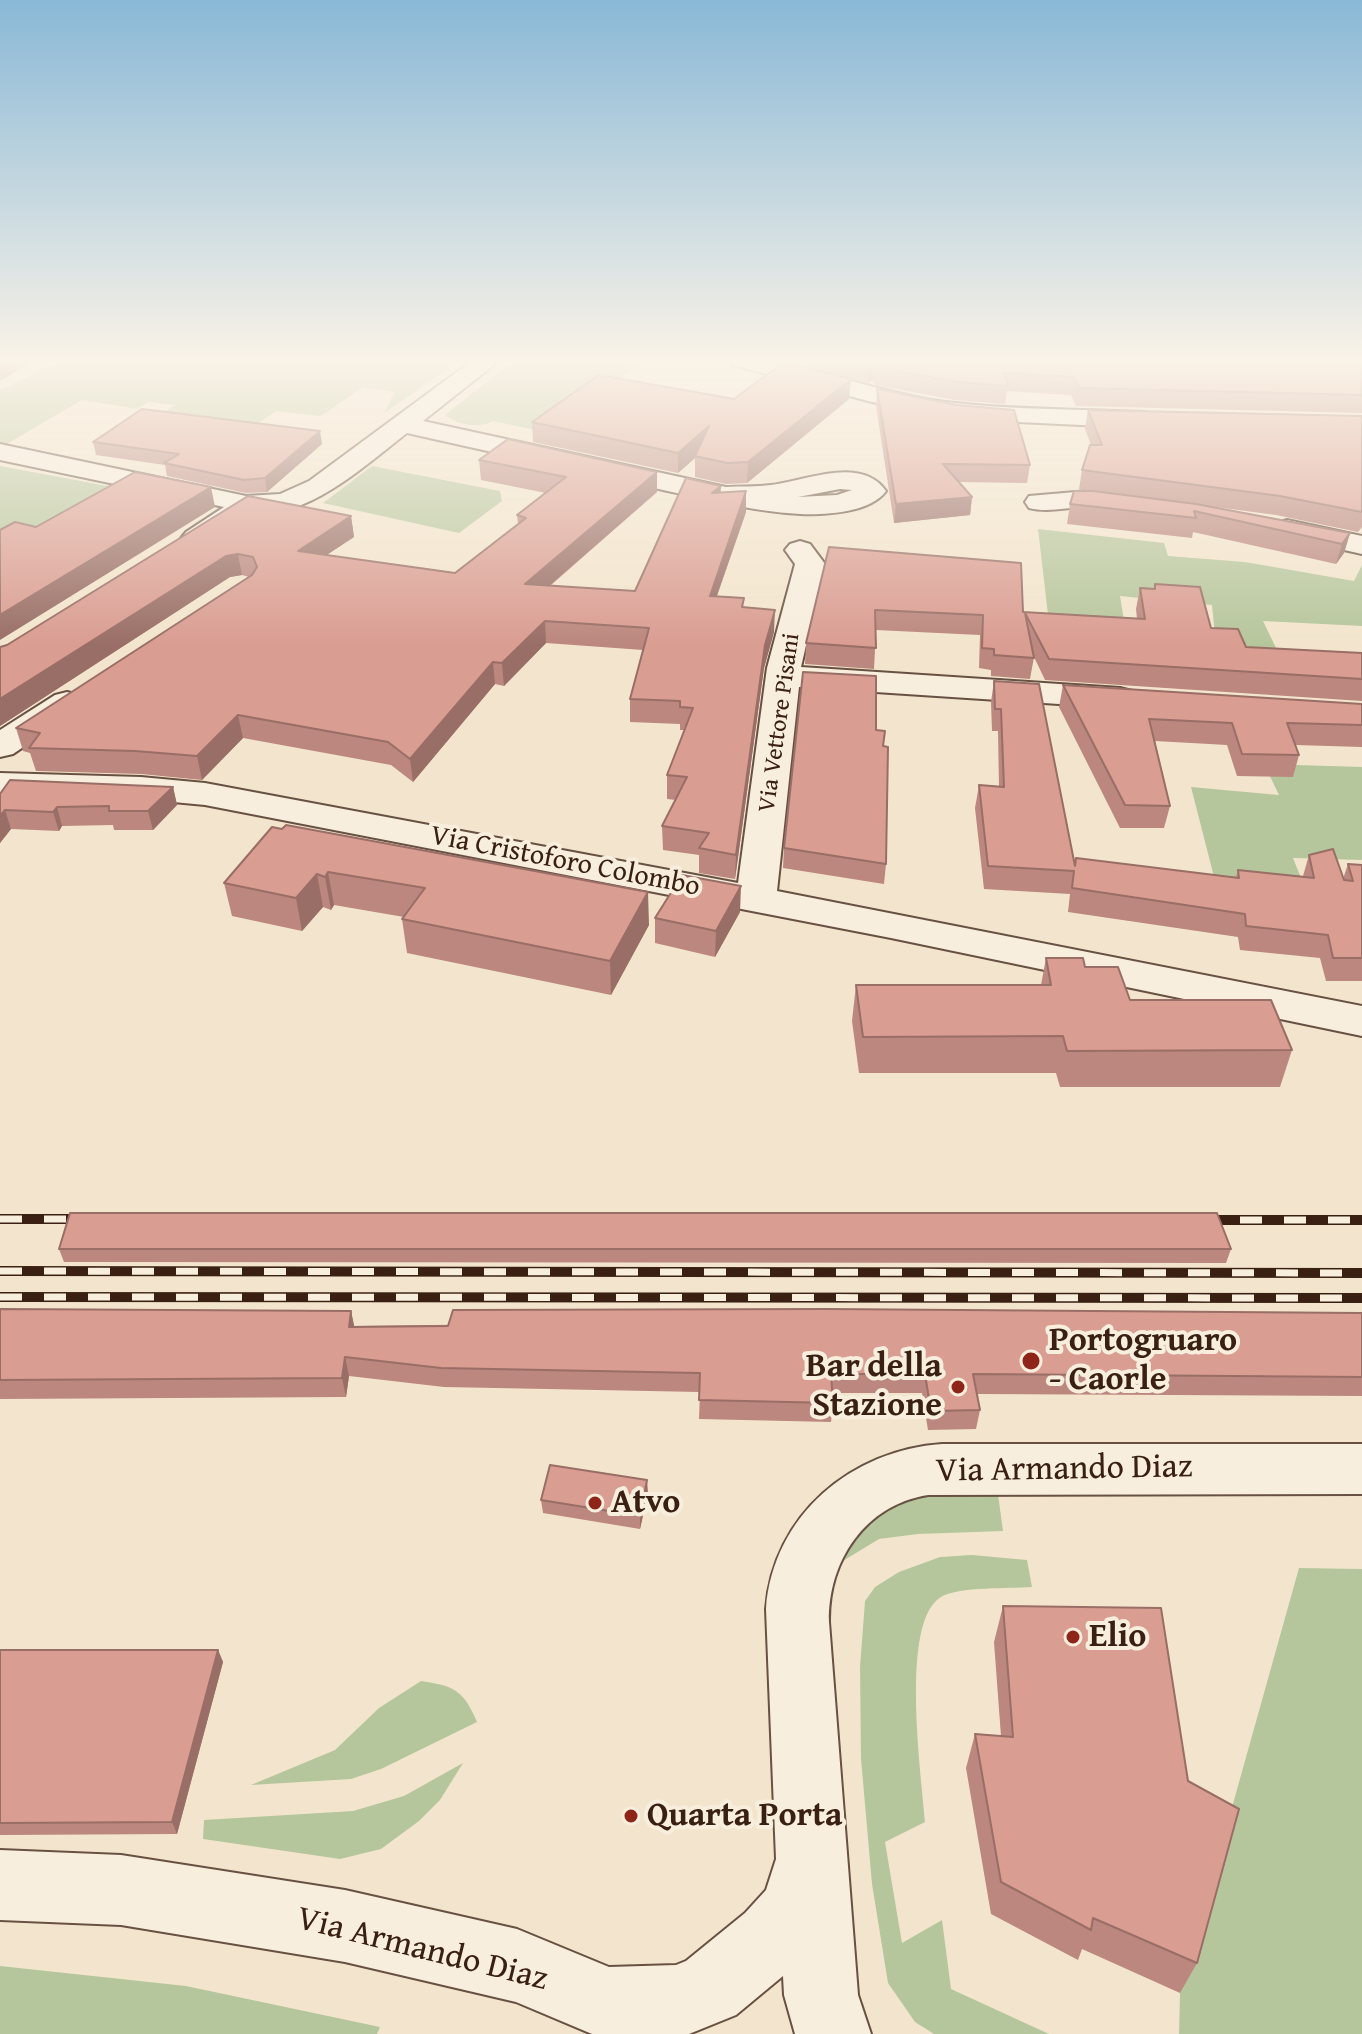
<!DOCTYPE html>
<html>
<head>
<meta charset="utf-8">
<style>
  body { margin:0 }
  canvas { display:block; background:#f3e5cd }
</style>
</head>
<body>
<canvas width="1362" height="2034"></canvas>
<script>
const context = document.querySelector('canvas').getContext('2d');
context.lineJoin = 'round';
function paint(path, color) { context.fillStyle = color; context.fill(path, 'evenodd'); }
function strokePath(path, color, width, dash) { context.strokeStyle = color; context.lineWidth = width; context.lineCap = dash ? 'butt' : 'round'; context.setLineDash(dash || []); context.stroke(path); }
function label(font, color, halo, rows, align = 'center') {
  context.font = font + ' "Gentium Book Plus",serif'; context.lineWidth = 8; context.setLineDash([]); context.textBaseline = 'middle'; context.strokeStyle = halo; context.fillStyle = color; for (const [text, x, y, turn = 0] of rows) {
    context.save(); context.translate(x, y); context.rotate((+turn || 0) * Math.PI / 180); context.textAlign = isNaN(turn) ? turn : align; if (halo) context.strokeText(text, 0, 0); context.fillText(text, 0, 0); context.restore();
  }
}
paint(new Path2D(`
  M48 360H461L384 413 395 392 363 387 321 416 276 411 250 429 160 416 174 405 149 402 137 409 82 400 5 445 0 444V390L59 362Z
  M514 360H615L638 366 540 431 493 421C478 429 459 425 445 415Z
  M0 466 124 489 0 559Z
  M372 466 500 491 502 501 459 533 323 503Z
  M1038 529 1164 543 1168 556 1245 562 1354 581 1362 565V626L1263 621 1277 650 1216 645 1212 605 1120 596 1125 627 1049 623Z
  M1264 764 1362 767V860L1293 858 1303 883 1214 877 1191 787 1279 795Z
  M997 1487 1003 1531 918 1534 879 1539 833 1567C873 1494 921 1493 997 1487Z
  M972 1555 1027 1560 1032 1587C1009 1589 960 1586 941 1597 899 1622 922 1777 925 1822L885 1842 902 1943 942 1920 951 1989 1049 2034H934L915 2022 888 1983 872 1884 861 1759 860 1667 865 1601 875 1587 899 1572 940 1557Z
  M1299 1568 1362 1569V2034H1179L1180 1993Z
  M421 1681C455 1686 463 1690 477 1722L381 1769 351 1779 251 1785 335 1750 379 1708Z
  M463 1763 440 1800 419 1821 381 1849 340 1859 203 1839 204 1820 353 1811 404 1796Z
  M0 1966 186 1986 380 2027 377 2034H0Z`), '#b6c69c');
const minor = new Path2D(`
  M473 360H500L423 421 726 487C741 486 756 487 771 485 805 481 861 455 886 491 870 513 825 515 800 514 748 511 696 497 645 486 565 468 486 451 407 433 372 460 339 490 299 506 284 512 262 506 250 514 230 526 212 551 186 544L181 538 186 532 224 507 0 460V444L246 496 280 494 309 481ZM840 489 852 490 837 495 798 497Z
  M729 360C806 360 879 395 955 403 1017 410 1082 409 1144 412L1153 415 1157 420 1153 425 1144 428 955 419 872 402 733 365Z
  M1087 491 1142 500 1146 506 1142 512C1123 517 1105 508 1086 507 1067 507 1048 513 1029 508L1025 502 1029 496Z
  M1287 520 1362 536V554L1277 535 1273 529 1277 523Z
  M800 541 810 544 825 564 801 667 1120 688 1132 691 1137 698 1132 705 1120 708 799 687 777 891 1362 1006V1036L891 938 205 805 141 799 0 795V773L141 777 205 783 738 883 767 668 795 564 785 550 790 544Z
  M67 692 79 695 84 702 79 709 13 754 0 757V730L55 695Z
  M942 1444H1362V1494L928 1495C865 1505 828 1561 829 1622L858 1995 871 2034H795L784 1995 783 1976 736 2015 689 2034H592L516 2002 345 1962 121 1925 0 1920V1850L121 1855 345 1890 517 1929 609 1967 676 1965 686 1961 745 1913 766 1890 776 1859 766 1609C773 1515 852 1450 942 1444Z`);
strokePath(minor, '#685142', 4);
paint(minor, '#f7eede');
const rail = new Path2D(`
  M0 1219H92
  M1196 1220H1362
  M0 1271 1362 1273
  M0 1297 1362 1298`);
strokePath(rail, '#3a2013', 10);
strokePath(rail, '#f7eede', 7, [22]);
paint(new Path2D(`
  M804 360H1163L1284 364H1362V413L1076 406 1071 395 1007 391 1005 404 955 400 875 385 872 380 868 383 804 366Z
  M1198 360H1362V363Z
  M877 389 1030 465 1027 483 959 482 972 497 970 515 894 523 876 406Z
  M734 399H849L747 483 726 484 695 477V458L678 473 533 442 532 422Z
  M1088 410 1362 417V527L1358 532 1276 515 1079 489 1082 470 1091 445 1085 429Z
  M93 442 322 444 267 492 246 493 167 476 165 465 96 455Z
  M479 460 657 472V492L550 586 635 591 721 493 746 491V512L717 596 744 607 774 632 764 668 735 879 699 873V855L663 850 662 826 676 800 667 799V775L684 730H680V724L630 722V699L643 650 546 643 504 686 495 684 413 782 391 765 243 738 202 780 141 774 36 771 30 753 23 751 16 728 249 577 242 575 230 577 0 726V647L7 645 248 496 351 516 354 537 326 555 455 573 518 524 517 515 546 493 481 480Z
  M1074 491 1350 533 1344 553 1336 564 1193 532 1192 538 1067 524 1070 504Z
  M829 547 1023 612 1137 619 1136 609 1140 588 1154 589 1155 584 1211 628 1246 647 1362 653V701L1045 680 1034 657 1030 679 991 676V670L979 668 980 635 876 630 874 669 805 664 806 643Z
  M994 681 1075 865 1236 877 1238 870 1303 876 1309 855 1343 879 1348 864 1362 865V981H1326L1320 958 1240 950 1238 937 1068 912 1070 894 984 889 975 808 979 785 999 787 998 731H992L991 702Z
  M1063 685 1362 704V747L1295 745 1299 755 1293 777 1237 776 1227 745 1155 741 1170 806 1164 828H1120L1059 707Z
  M876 730 884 746 886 864 884 884 783 868 784 848Z
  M173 787 177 805 153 830H114L113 825 62 826 59 831 11 829 0 843V794Z
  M282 829 649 925 611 995 407 953 402 919 404 917 334 905 331 910 323 907 302 931 232 916 224 883Z
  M740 912 715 957 655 943V918Z
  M1046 958 1085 967 1130 1000 1292 1050 1280 1087H1060L1056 1073H859L852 1021 856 985H1041Z
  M59 1249H1231L1226 1263 64 1262Z
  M0 1309 351 1311 354 1326 1362 1313V1396L977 1394 980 1410 976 1429 928 1430 922 1393H832L833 1403 831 1422 699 1419 700 1392 444 1387 349 1376 346 1397 0 1399Z
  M648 1493 640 1529 543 1513 541 1500Z
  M1003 1606 1197 1963 1180 1993 1082 1949 1078 1960 991 1914 966 1768 975 1734 1001 1736 994 1642Z
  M0 1650H218L223 1662 177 1834 0 1835Z`), '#bb877e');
paint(new Path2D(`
  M11 360H36L0 381V366Z
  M873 363 872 380 868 383 869 366Z
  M851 379 849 399 747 483 748 462Z
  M709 426 695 458 678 473V453Z
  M320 431 322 444 267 492 265 478Z
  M657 472V492L527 605 525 584Z
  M721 486 720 506 712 493Z
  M211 487 215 507 0 640V615Z
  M746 491V512L709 618 710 596Z
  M972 497 970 515 894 523 896 504Z
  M351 516 354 537 301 572 298 551Z
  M1350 533 1344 553 1336 564 1342 544Z
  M238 554 242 575 230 577 0 726V699L226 556Z
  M775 610 774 632 764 668 735 879 736 855 765 645Z
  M545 621 546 643 504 686 502 663Z
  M493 662 495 684 413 782 410 759Z
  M238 715 243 738 202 780 197 756Z
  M173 787 177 805 153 830 148 811Z
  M57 807 62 826 59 831 53 812Z
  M5 810 11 829 0 843V816Z
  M328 872 334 905 331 910 325 877Z
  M317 874 323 907 302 931 296 898Z
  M741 886 740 912 715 957 716 931Z
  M648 892 649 925 611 995 610 961Z
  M351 1311 355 1330 349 1327Z
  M345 1357 349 1376 346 1397 342 1378Z
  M647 1480 648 1493 640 1529V1516Z
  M218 1650 223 1662 177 1834 172 1822Z`), '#996e66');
const building = new Path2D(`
  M0 360H11L0 366Z
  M848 360H1163L1284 364H1362V395L1079 388 1074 377 1004 373 1008 386 957 382 876 367 873 363 869 366Z
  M784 362 851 379 748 462 727 463 695 456 709 426 678 453 532 422 599 375 734 399Z
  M877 389 957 405 1014 410 1030 465 943 464 972 497 896 504Z
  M142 409 320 431 265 478 244 480 164 463 179 454 93 442Z
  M1088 410 1362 416V512L1280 496 1082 470 1090 445H1102Z
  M508 439 657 472 525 584 635 591 686 478 721 486 712 493 746 491 710 596 744 598 742 607 775 610 765 645 736 855 699 848 709 833 662 826 687 777 667 775 693 708 680 707V701L630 699 649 628 545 621 502 663 493 662 410 759 388 742 238 715 197 756 135 751 29 748 40 733 16 728 252 575 257 567 253 557 238 554 226 556 0 699V647L7 645 248 496 351 516 298 551 455 573 526 518 517 515 566 477 479 460Z
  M135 472 211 487 0 615V530L15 522 36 527Z
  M1074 491H1093L1196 504 1350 533 1342 544 1194 511 1196 518 1070 504Z
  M829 547 1021 563 1023 612 1145 619 1140 588 1155 589V584L1200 587 1211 628 1238 629 1246 647 1362 653V679L1049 659 1025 613 1034 658 994 655V649L982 648 983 615 875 610 876 648 806 643Z
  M803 672 876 676V730L885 731 883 746 888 747 886 864 784 848Z
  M994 681 1039 684 1075 866 1076 858 1239 878 1238 870 1314 878 1309 855 1333 849 1344 880 1353 881 1348 864 1362 865V958H1333L1328 935 1246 926 1245 914 1072 888 1074 871 988 866 979 785 1004 787 1001 709H995Z
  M1063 685 1362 704V725L1287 723 1299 755 1242 754 1232 723 1149 719 1170 806 1125 805Z
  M10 780 173 787 148 811H109V806L57 807 53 812 5 810 0 816V794Z
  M286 825 648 892 610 961 402 919 425 888 328 872 325 877 317 874 296 898 224 883 272 827 282 829Z
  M682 875 741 886 716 931 655 918Z
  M1046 958H1083L1085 967H1118L1130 1000H1271L1292 1050 1067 1051 1063 1036 863 1037 856 985H1051Z
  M70 1213H1217L1231 1249H59Z
  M0 1309 351 1311 349 1327 448 1326 453 1310 826 1309 1362 1313V1377L973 1374 980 1410 931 1411 925 1374H831L833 1403 699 1400 700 1373 441 1368 345 1357 342 1378 0 1380Z
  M550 1465 647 1480 640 1516 541 1500Z
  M1003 1606 1161 1608 1188 1781 1239 1809 1197 1963 1093 1918 1091 1930 1001 1882 975 1734 1013 1737Z
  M0 1650H218L172 1822 0 1823Z`);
paint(building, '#da9d92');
strokePath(building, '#996e66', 2);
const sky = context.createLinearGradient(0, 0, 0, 645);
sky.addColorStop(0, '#89b8d6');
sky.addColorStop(0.56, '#faf3e8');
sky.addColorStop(1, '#faf3e800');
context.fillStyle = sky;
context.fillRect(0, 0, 1362, 645);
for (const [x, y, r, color] of [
  [1031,1361,10,"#8f2418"],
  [958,1387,8,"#8f2418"],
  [595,1503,8,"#8f2418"],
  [1073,1637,8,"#8f2418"],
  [631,1816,8,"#8f2418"]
]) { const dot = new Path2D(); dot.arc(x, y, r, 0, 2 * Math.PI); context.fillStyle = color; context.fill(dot); strokePath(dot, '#f7eede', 3); }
label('24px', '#3a2013', '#f7eede', [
  ["Via Vettore Pisani",780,723,-82]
]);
label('28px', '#3a2013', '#f7eede', [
  ["Via Cristoforo Colombo",565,862,11]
]);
label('bold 34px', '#3a2013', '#f7eede', [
  ["Portogruaro",1049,1341],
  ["- Caorle",1049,1380],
  ["Bar della",942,1367,"right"],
  ["Stazione",942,1406,"right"],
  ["Atvo",611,1503],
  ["Elio",1089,1637],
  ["Quarta Porta",647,1816]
], 'left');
label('34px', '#3a2013', '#f7eede', [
  ["Via Armando Diaz",1064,1470,-1],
  ["Via Armando Diaz",422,1950,14]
]);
</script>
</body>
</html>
